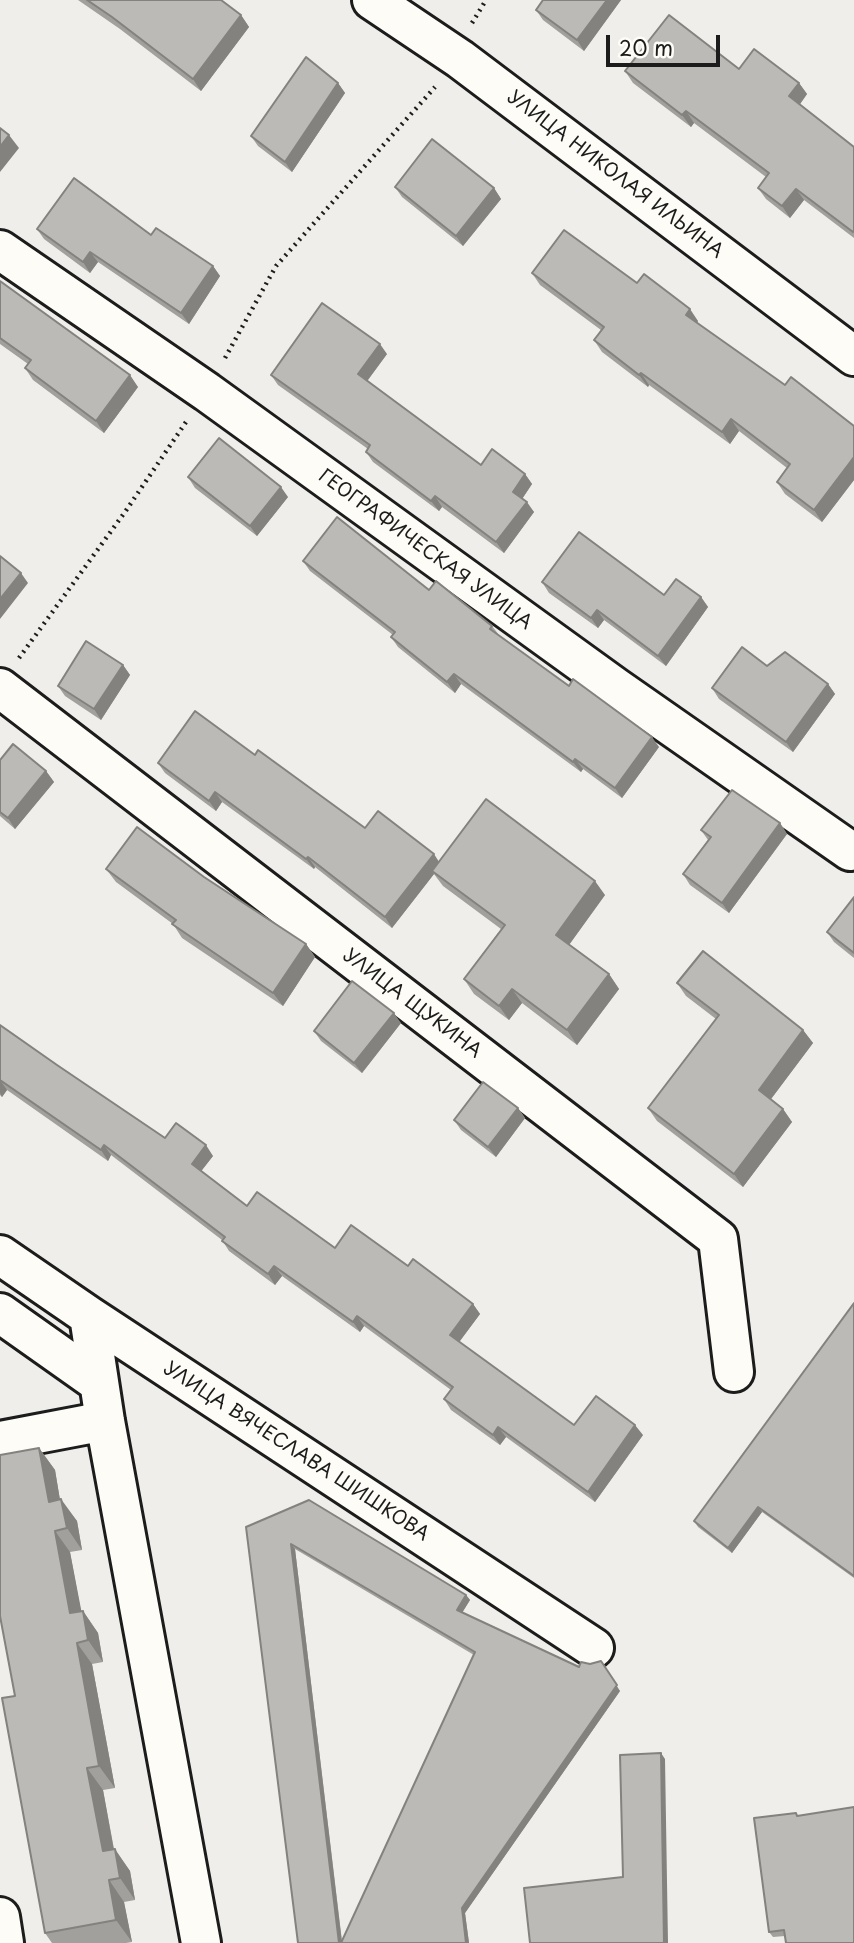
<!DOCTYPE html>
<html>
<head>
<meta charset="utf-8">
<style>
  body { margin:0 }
  #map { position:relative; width:854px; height:1943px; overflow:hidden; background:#f0eeea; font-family:"Playpen Sans",sans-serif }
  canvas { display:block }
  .scale { position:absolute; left:606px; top:35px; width:114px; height:32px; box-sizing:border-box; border:4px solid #1c1c1c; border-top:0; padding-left:9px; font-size:21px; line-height:24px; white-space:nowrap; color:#1c1c1c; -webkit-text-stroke:5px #fdfcf7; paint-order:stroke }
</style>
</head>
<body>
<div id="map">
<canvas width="854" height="1943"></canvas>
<div class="scale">20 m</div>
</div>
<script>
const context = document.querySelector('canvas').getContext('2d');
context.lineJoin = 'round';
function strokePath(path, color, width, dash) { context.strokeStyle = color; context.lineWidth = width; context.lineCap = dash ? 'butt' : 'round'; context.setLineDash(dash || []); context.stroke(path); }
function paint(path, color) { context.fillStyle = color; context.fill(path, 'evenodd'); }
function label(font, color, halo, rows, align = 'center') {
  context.font = font + ' "Playpen Sans",sans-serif'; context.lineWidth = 6; context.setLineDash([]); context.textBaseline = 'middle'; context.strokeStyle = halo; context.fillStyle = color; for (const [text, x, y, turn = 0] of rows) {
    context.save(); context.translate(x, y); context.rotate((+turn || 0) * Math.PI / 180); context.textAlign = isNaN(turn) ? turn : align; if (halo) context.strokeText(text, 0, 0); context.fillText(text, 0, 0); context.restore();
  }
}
const minor = new Path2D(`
  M372 0 460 59 854 356
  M0 250 207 392 615 687 850 851
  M0 688 718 1239 734 1372
  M0 1255 89 1316 594 1648
  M0 1313 99 1383
  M89 1316 105 1421 201 1943
  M0 1441 105 1421
  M0 1917 4 1943`);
strokePath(minor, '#1c1c1c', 44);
strokePath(new Path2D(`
  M472 23 486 0
  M225 358 276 266 435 87
  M19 658 125 512 186 422`), '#1c1c1c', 4.5, [2, 5]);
strokePath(minor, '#fdfcf7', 38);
paint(new Path2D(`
  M78 0H221L241 15 249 27 201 91 120 29Z
  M543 0H621L584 51 543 20 536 10Z
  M739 69 799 83 807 94 800 104 854 147V238L804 200 790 218 766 199 758 188 766 177 694 123 691 127 633 83 625 71Z
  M338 83 345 93 292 172 258 146 251 136Z
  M395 187 494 188 501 199 463 246 402 197Z
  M37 229 151 235 213 266 220 276 189 324 98 262 90 273 44 239Z
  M532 273 637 283 698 321 697 323 785 385 854 426V480L822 522 785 494 777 482 787 468 739 431 730 444 649 385 648 387 602 352 594 340 601 330 540 285Z
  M0 281 138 387 104 433 33 380 25 368 28 364 0 344Z
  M387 354 367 381 481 465 525 474 532 484 522 499 534 512 504 553 442 507 439 511 373 462 366 452 368 449 278 385 271 375Z
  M188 477 288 497 257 536 195 488Z
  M303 561 429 590 492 626 499 635 569 686 659 747 622 798 583 769 581 772 461 684 455 693 398 647 391 637 393 635 310 571Z
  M542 582 664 595 701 597 708 607 666 666 604 620 598 628 549 593Z
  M123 665 130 675 101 720 65 696 58 686Z
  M767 666 828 684 835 694 793 752 719 699 712 688Z
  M255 755 365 828 439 862 605 895 569 945 609 974 619 989 577 1045 522 1003 509 1020 474 994 464 979 501 929 443 886 434 874 392 928 315 867 314 869 222 802 216 811 165 773 158 763Z
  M0 760 46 771 54 782 15 829 0 816Z
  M780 823 787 834 729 913 690 885 683 874 708 840 701 830Z
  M106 869 204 877 306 944 315 957 283 1006 182 938 173 924 116 882Z
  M854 897V958L834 942 827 932Z
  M677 983 803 1030 813 1043 771 1099 783 1109 792 1122 743 1187 657 1121 648 1108 716 1019 686 996Z
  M401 1023 362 1073 321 1041 314 1031Z
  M0 1025 57 1065 165 1138 213 1156 201 1171 247 1206 335 1248 408 1266 473 1304 480 1314 459 1342 574 1425 643 1435 595 1502 506 1437 500 1445 451 1410 444 1399 451 1390 364 1326 360 1332 282 1276 275 1285 229 1251 222 1240 111 1155 108 1161 7 1090 2 1097 0 1095Z
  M518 1108 525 1118 496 1157 461 1130 454 1120Z
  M854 1303V1578L762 1512 732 1553 698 1527 694 1521Z
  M39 1448 55 1470 60 1500 77 1521 82 1550 70 1552 81 1612 83 1611 98 1633 103 1662 92 1664 115 1788 103 1790 114 1849 130 1871 135 1900 124 1902 132 1942 126 1943H52L45 1933 15 1696Z
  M246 1527 466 1595 470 1600 462 1613 620 1691 465 1913 469 1943H298ZM295 1549 474 1655 342 1941Z
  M798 1816 785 1936 773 1937 769 1932Z`), '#a1a09d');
paint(new Path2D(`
  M607 0H621L584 51 577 40Z
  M241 15 249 27 201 91 193 79Z
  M338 83 345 93 292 172 285 162Z
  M799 83 807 94 798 107 789 96Z
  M686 111 694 123 691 127 682 115Z
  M9 135 19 148 0 172V147Z
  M494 188 501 199 463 246 456 236Z
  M796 189 804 200 790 218 782 206Z
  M90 252 98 262 90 273 83 262Z
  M213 266 220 276 189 324 181 313Z
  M690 309 698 321 694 327 686 315Z
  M380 344 387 354 365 384 358 374Z
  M641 373 649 385 648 387 639 375Z
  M130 375 138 387 104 433 96 421Z
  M731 419 739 431 730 444 722 432Z
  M854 457V480L822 522 814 510Z
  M525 474 532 484 520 502 513 492Z
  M281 487 288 497 257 536 250 526Z
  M435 496 442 507 439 511 431 501Z
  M527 502 534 512 504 553 496 542Z
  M21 573 28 583 0 619V599Z
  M701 597 708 607 666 666 658 656Z
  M597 610 604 620 598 628 591 618Z
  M123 665 130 675 101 720 94 709Z
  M454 674 461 684 455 693 447 682Z
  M828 684 835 694 793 752 786 742Z
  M652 737 659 747 622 798 615 788Z
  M575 759 583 769 581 772 573 762Z
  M46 771 54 782 15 829 8 818Z
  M215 792 222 802 216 811 209 801Z
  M780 823 787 834 729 913 722 903Z
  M434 854 441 865 432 871 434 874 392 928 385 917Z
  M308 857 315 867 314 869 306 859Z
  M595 881 605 895 566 949 556 935Z
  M306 944 315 957 283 1006 273 993Z
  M609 974 619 989 577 1045 567 1030Z
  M512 989 522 1003 509 1020 499 1006Z
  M394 1013 401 1023 362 1073 354 1063Z
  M803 1030 813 1043 768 1103 759 1090Z
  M0 1080 7 1090 2 1097 0 1093Z
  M518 1108 525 1118 496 1157 488 1147Z
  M783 1109 792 1122 743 1187 734 1174Z
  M104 1145 111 1155 108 1161 101 1150Z
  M206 1145 213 1156 199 1174 192 1164Z
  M274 1266 282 1276 275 1285 268 1274Z
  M473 1304 480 1314 457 1345 450 1335Z
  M357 1316 364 1326 360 1332 353 1322Z
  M635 1425 643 1435 595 1502 588 1492Z
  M498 1427 506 1437 500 1445 493 1435Z
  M39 1448 55 1470 64 1524 49 1502Z
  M61 1499 77 1521 82 1550 67 1528Z
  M758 1507 762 1512 732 1553 728 1548Z
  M55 1531 70 1552 86 1635 70 1613Z
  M291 1544 295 1549 342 1943H339Z
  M466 1595 470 1600 460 1616 457 1610Z
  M83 1611 98 1633 103 1662 88 1640Z
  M77 1643 92 1664 115 1788 99 1766Z
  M601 1661 620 1691 465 1913 469 1943H466L462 1908Z
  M661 1753 665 1759 668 1943H664Z
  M87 1768 103 1790 118 1873 103 1851Z
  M115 1849 130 1871 135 1900 120 1878Z
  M109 1880 124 1902 132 1942 116 1920Z`), '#83827f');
const building = new Path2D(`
  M87 0H221L241 15 193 79 112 17Z
  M543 0H607L577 40 536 10Z
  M669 15 739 69 754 49 799 83 789 96 854 147V230L853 232 796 189 782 206 758 188 769 173 686 111 682 115 625 71Z
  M306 57 338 83 285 162 251 136Z
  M0 128 9 135 0 147Z
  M432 139 494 188 456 236 395 187Z
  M74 178 151 235 156 228 213 266 181 313 90 252 83 262 37 229Z
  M564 230 637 283 644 274 690 309 686 315 785 385 791 377 854 426V457L814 510 777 482 790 464 731 419 722 432 641 373 639 375 594 340 604 327 532 273Z
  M0 281 130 375 96 421 25 368 31 360 0 338Z
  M322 303 380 344 358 374 481 465 492 449 525 474 513 492 527 502 496 542 435 496 431 501 366 452 370 445 271 375Z
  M219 438 281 487 250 526 188 477Z
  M337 517 429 590 436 581 492 626 490 629 569 686 573 679 652 737 615 788 575 759 573 762 454 674 447 682 391 637 395 632 303 561Z
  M579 532 664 595 676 579 701 597 658 656 597 610 591 618 542 582Z
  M0 556 21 573 0 599Z
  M86 641 123 665 94 709 58 686Z
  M742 647 767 666 785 652 828 684 786 742 712 688Z
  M195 711 255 755 258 750 365 828 378 811 434 854 385 917 308 857 306 859 215 792 209 801 158 763Z
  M13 744 46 771 8 818 0 812V760Z
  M732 790 780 823 722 903 683 874 711 837 701 830Z
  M486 799 595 881 556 935 609 974 567 1030 512 989 499 1006 464 979 505 925 432 871Z
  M137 827 204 877 306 944 273 993 172 924 176 920 106 869Z
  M854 897V953L827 932Z
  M703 951 803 1030 759 1090 783 1109 734 1174 648 1108 719 1015 677 983Z
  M352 981 394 1013 354 1063 314 1031Z
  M0 1025 57 1065 165 1138 176 1123 206 1145 192 1164 247 1206 257 1192 335 1248 351 1225 408 1266 413 1259 473 1304 450 1335 574 1425 596 1396 635 1425 588 1492 498 1427 493 1435 444 1399 453 1387 357 1316 353 1322 274 1266 268 1274 222 1241 225 1237 104 1145 101 1150 0 1080Z
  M483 1082 518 1108 488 1147 454 1120Z
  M854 1303V1576L758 1507 728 1548 694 1521Z
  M39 1448 49 1502 61 1499 67 1528 55 1531 70 1613 83 1611 88 1640 77 1643 99 1766 87 1768 103 1851 115 1849 120 1878 109 1880 116 1920 45 1933 2 1698 15 1696 0 1616V1455Z
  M309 1500 466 1595 457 1610 579 1667 581 1662 590 1664 601 1661 617 1685 462 1908 466 1943H341L475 1652 291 1544 339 1943H298L246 1527Z
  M661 1753 664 1943H530L524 1888 623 1877 620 1755Z
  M854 1807V1943H786L784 1930 769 1932 754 1818 796 1813 797 1816Z`);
paint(building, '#bbbab6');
strokePath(building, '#83827f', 2);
label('19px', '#1c1c1c', '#fdfcf7', [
  ["УЛИЦА НИКОЛАЯ ИЛЬИНА",615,175,37],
  ["ГЕОГРАФИЧЕСКАЯ УЛИЦА",425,550,36],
  ["УЛИЦА ЩУКИНА",412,1004,37],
  ["УЛИЦА ВЯЧЕСЛАВА ШИШКОВА",296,1452,33]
]);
</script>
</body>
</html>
